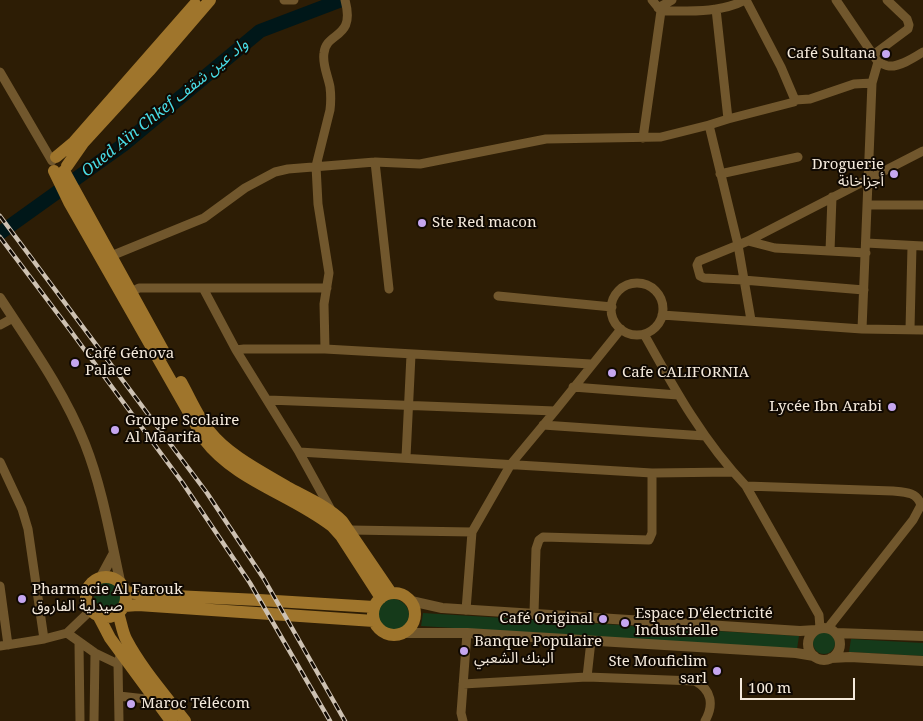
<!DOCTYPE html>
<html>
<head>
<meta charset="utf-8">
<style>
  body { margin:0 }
  #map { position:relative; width:923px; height:721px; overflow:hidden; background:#2d1d05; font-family:"Noto Serif",serif }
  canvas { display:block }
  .scale { position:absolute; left:740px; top:678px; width:115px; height:22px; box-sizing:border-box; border:2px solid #f5eadc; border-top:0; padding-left:6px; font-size:15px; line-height:18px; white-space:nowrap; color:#f5eadc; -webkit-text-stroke:4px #100902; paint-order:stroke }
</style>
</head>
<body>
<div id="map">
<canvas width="923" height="721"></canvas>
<div class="scale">100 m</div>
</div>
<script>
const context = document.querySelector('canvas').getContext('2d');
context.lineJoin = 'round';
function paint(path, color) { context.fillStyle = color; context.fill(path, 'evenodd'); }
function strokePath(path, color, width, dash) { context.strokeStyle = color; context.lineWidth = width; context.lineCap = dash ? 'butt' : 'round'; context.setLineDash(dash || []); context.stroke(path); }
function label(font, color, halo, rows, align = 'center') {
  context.font = font + ' "Noto Serif","Noto Sans Arabic",serif'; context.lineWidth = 4; context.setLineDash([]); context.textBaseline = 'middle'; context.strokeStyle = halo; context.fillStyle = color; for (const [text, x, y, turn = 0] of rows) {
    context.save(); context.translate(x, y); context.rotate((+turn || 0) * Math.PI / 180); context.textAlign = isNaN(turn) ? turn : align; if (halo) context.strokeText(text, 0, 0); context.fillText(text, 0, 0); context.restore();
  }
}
paint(new Path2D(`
  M94 595a14 14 0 1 1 28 0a14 14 0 1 1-28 0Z
  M377 615a16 16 0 1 1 32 0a16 16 0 1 1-32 0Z
  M423 613 799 636 797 649 421 626Z
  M813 643a11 11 0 1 1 22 0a11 11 0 1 1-22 0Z
  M851 639 923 643V656L849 652Z`), '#153a1a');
strokePath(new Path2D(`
  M0 233 123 145 260 31 339 1`), '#001719', 14);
strokePath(new Path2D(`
  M284 0H294
  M652 0 661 11C688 11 721 13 745 0
  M836 0 878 62C881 63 886 66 889 66 900 67 915 57 923 52
  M658 8 672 0
  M716 9 728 119
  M873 55 908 29 909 25 907 19 887 0
  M0 72 52 161
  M795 100 810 99 854 84 872 83
  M709 125 728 119 794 102 795 100 781 67 746 0
  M643 138 661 11
  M375 162 389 289
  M720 174 798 157
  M868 205H923
  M748 241 775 248 866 253
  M866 243 923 246
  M830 251 832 197
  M111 256 204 218 245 188 275 172 288 169 375 162 420 164 546 139 661 137 709 125 738 245 751 320
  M611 309a26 26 0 1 1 52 0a26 26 0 1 1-52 0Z
  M203 288 236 350
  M864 290 743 280 704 278 700 276 697 265 699 261 748 241 923 151
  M131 292 139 288H327
  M498 296 612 307
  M662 315 862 329 923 330
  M0 325 13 318
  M862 329 872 83 878 62
  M910 329 912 246
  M644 334C674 388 703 441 746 486L819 615 820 628
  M325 349 324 304 329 273 318 204 316 166 330 110C331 102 331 95 330 87 328 76 322 64 324 53 326 31 356 40 345 0
  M573 387 678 395
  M268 400 555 411
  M543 425 705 436
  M299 452 652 473 733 472
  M406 457 411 355
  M0 462 22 509 28 529 44 639
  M746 486 893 491C905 492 917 492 921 505L913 520 828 628
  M331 510 299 452 236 350 244 349H325L591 364
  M350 530 472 532
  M0 586 8 645
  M466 610 472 532 511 464 555 411 621 329
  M534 613 536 549 539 540 543 537 649 540 652 533V473
  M67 633 95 653 118 664
  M79 643 80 721
  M0 646 44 639 67 633 91 610
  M587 677 591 641
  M463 684 587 677 695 681C712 690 714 705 705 721
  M119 696 155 700
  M94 721 95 653
  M119 721 118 664 121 652
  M463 721 461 713 467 633`), '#71572d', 9);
strokePath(new Path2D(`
  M0 298C30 344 64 391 85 444 102 487 110 535 120 581
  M101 577 114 553
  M411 601 442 608 800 631 816 630
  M808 644a16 16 0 1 1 32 0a16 16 0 1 1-32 0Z
  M404 633H467L796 653 814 656
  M836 633 923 636
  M831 658 850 657 923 661`), '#71572d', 10);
strokePath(new Path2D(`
  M56 157 74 142 195 4
  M67 166 83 143 149 71 210 0
  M54 171 69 202 204 439C236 481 291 494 332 526L341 536 381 598
  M64 171 165 354
  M181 382C190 398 198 418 210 432 228 455 262 472 287 487 305 497 327 506 342 521L391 593
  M86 597a20 20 0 1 1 40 0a20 20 0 1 1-40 0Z
  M126 592 153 595 259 600 374 607
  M373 614a21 21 0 1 1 42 0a21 21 0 1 1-42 0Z
  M124 606 138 605 374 621
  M118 613C121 621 122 631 126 639 141 668 165 695 185 721
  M98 615 110 638 171 721`), '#9f752c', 12);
const rail = new Path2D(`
  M0 216 207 493 264 579 345 721
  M0 237 70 330 182 482 250 583 330 721`);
strokePath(rail, '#cdc1b2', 4.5);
strokePath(rail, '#100902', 2.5, [8]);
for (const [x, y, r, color] of [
  [886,54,5,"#c5a6f0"],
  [894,174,5,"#c5a6f0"],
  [422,223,5,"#c5a6f0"],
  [75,363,5,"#c5a6f0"],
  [612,373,5,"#c5a6f0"],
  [892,407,5,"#c5a6f0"],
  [115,430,5,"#c5a6f0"],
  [22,599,5,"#c5a6f0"],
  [603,619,5,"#c5a6f0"],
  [625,623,5,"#c5a6f0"],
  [464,651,5,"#c5a6f0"],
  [717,671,5,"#c5a6f0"],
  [131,704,5,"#c5a6f0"]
]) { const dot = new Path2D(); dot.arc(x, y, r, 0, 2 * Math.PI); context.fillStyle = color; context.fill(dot); strokePath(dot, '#100902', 2); }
label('15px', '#f5eadc', '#100902', [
  ["Café Sultana",876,54,"right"],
  ["Droguerie",884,165,"right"],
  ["أجزاخانة",884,182,"right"],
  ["Ste Red macon",432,223],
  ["Café Génova",85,354],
  ["Palace",85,371],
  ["Cafe CALIFORNIA",622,373],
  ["Lycée Ibn Arabi",882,407,"right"],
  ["Groupe Scolaire",125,421],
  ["Al Maarifa",125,438],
  ["Pharmacie Al Farouk",32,590],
  ["صيدلية الفاروق",32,607],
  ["Espace D'électricité",635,614],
  ["Industrielle",635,631],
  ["Café Original",593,619,"right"],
  ["Banque Populaire",474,642],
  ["البنك الشعبي",474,659],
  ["Ste Mouficlim",707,662,"right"],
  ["sarl",707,679,"right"],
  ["Maroc Télécom",141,704]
], 'left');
label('italic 16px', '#48dbe5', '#100902', [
  ["Oued Aïn Chkef واد عين شقف",165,108,-39]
]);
</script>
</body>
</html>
